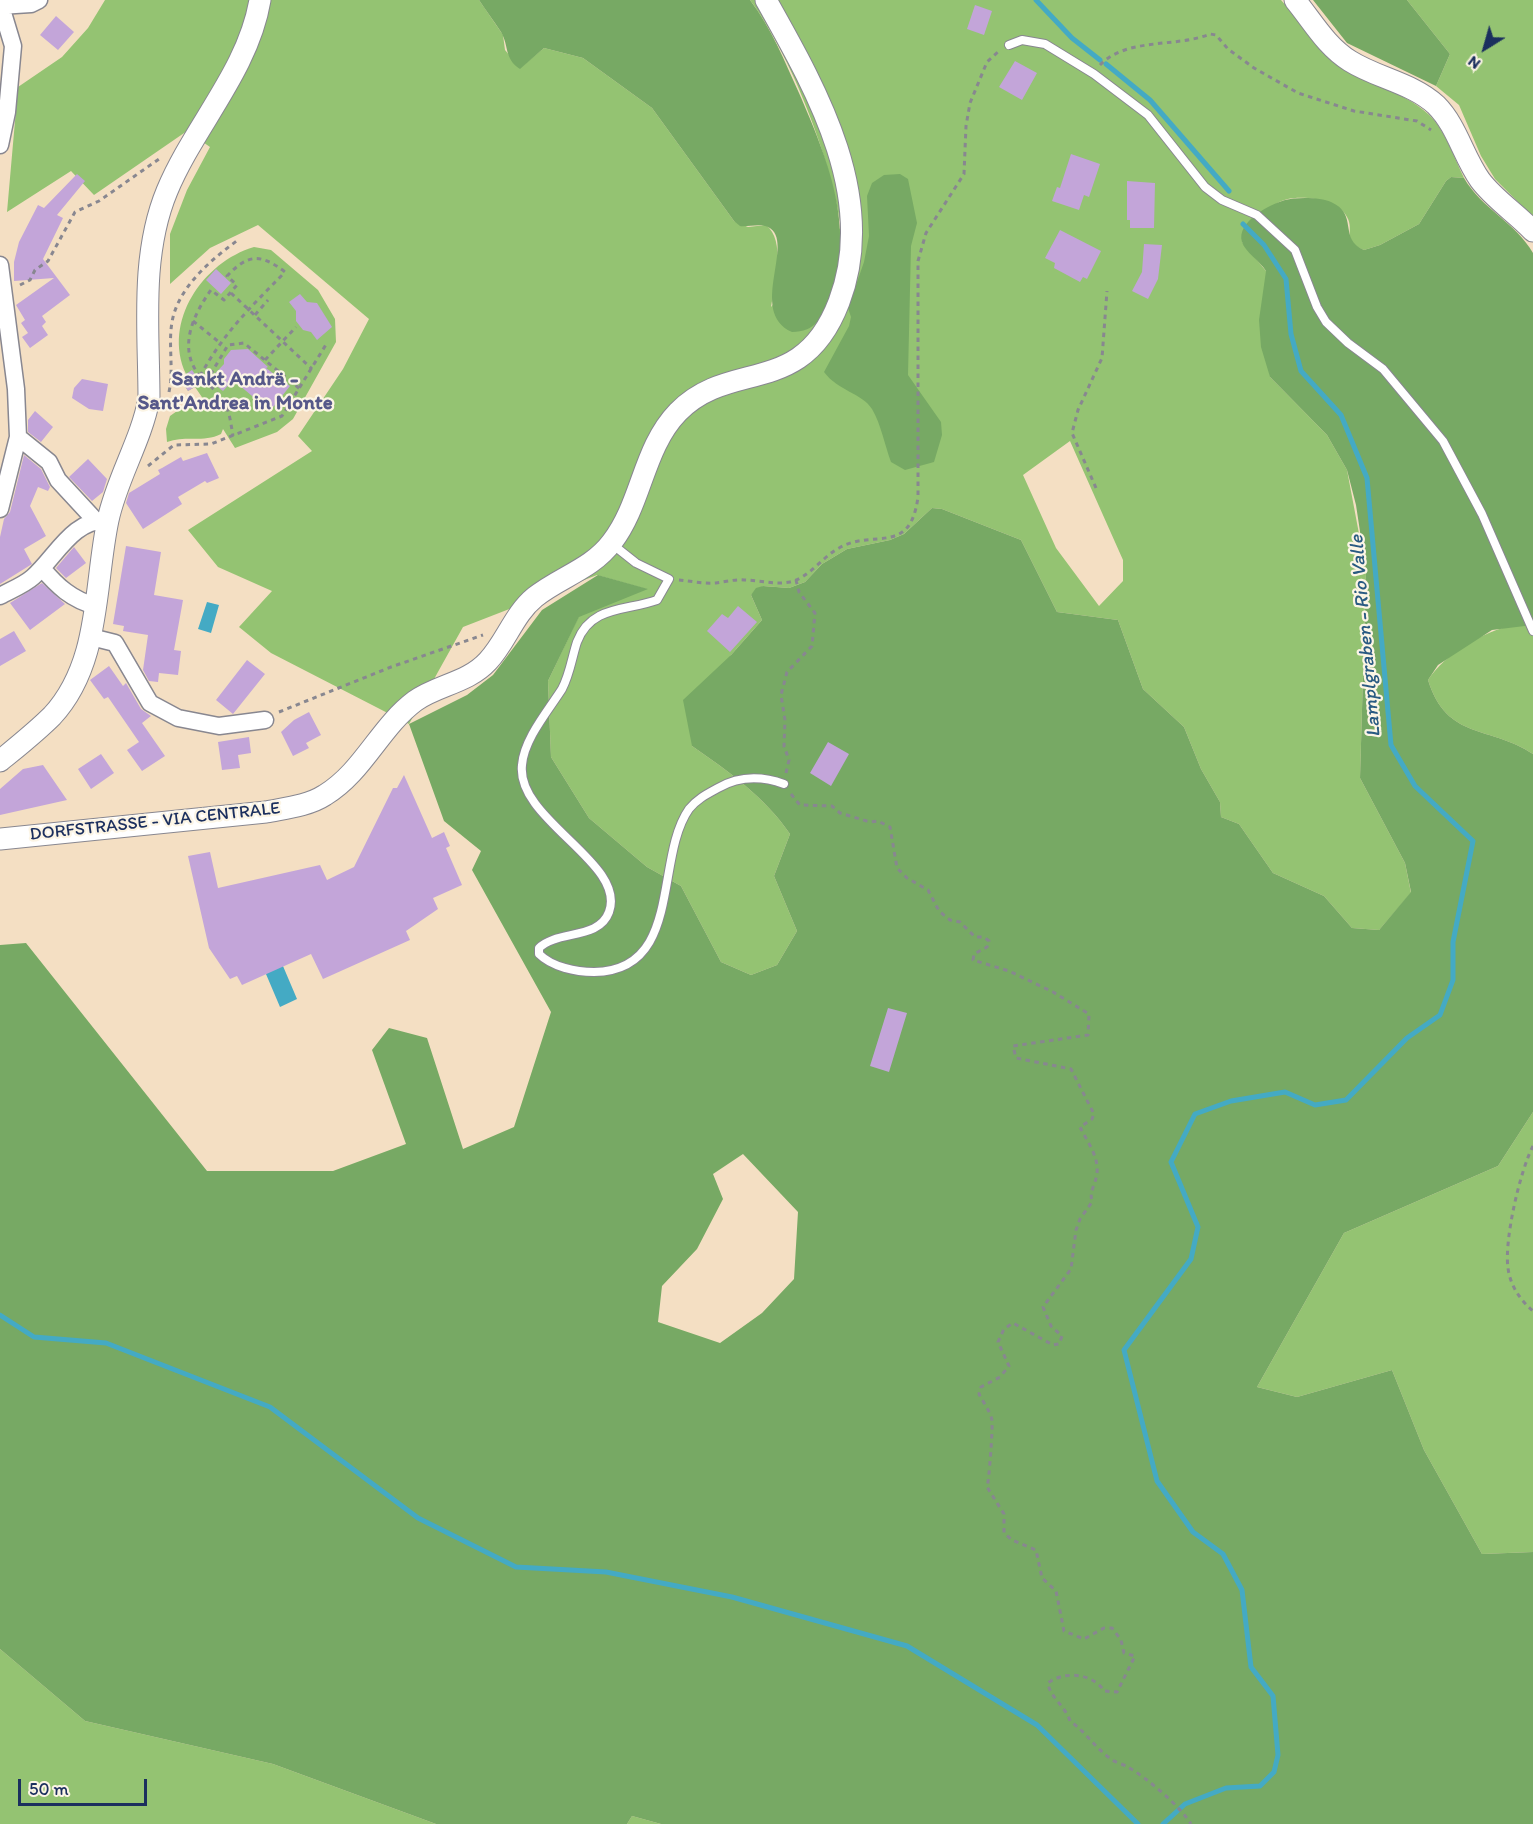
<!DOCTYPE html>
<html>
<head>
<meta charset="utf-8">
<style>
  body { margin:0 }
  #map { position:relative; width:1533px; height:1824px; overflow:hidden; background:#f4dfc3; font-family:Itim,sans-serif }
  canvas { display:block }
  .north { position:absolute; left:1455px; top:18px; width:60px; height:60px; -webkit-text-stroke:4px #fcf5e5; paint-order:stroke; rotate:217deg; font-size:16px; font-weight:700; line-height:24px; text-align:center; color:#1b2f5e }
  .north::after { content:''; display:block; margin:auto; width:21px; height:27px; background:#1b2f5e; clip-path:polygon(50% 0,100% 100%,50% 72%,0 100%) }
  .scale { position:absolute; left:18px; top:1779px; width:129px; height:27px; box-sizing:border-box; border:3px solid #1b2f5e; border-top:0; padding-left:8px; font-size:18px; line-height:21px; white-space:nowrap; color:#1b2f5e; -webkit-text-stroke:4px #fcf5e5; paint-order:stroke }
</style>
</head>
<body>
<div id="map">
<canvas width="1533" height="1824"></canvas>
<div class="north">N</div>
<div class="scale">50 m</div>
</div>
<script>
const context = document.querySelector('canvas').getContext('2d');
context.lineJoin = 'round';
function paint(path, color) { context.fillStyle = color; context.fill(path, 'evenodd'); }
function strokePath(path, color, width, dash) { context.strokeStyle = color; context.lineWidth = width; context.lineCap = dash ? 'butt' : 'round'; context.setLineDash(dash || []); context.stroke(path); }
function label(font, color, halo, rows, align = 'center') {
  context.font = font + ' Itim,sans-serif'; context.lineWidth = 4.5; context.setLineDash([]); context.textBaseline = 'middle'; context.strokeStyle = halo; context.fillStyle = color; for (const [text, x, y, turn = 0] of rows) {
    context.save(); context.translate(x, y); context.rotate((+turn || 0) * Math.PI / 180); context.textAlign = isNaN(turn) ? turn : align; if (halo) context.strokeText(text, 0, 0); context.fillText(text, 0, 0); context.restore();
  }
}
paint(new Path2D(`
  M105 0H479L503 35 505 50 520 68 544 48 583 58 652 108 734 221 748 227 766 225C786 240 775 285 771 307L841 227C831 159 791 55 750 0H1281C1300 20 1312 46 1334 63 1365 86 1409 91 1434 120 1447 136 1455 159 1464 178L1451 177 1446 181 1419 224 1380 245 1364 250C1341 241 1355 231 1347 217 1338 198 1292 192 1276 204 1263 213 1253 230 1242 242L1266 271 1270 377 1327 435 1347 470 1366 571 1360 778 1405 863 1411 893 1379 930 1352 928 1324 896 1273 873 1239 824 1221 817 1220 802 1201 769 1184 727 1143 689 1118 620 1057 612 1021 540 942 509 932 508 904 534 890 540 847 549 822 564 805 582 789 588 763 586 751 595 762 620 731 655 692 746C728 771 765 797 790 834L774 876 797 931 777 965 751 975 721 962 681 886 647 867 589 818 551 757 548 681 579 616 646 589 597 575 463 627 409 724 271 653 239 627 272 591 218 567 188 530 312 451 298 436 343 369 369 319 258 225 210 248 170 284V234L187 190 210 147 187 131 94 195 71 171 7 212 18 87 62 57 88 28ZM1070 441 1123 560V581L1099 606 1056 548 1023 475Z
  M1407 0H1533V217L1495 179 1481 156 1459 105 1436 86 1450 54Z
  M254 247 271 250 318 290 335 319 336 342 293 419 277 432 235 448 223 429 221 434C203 443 186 435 167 442L166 429 170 416 187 404 208 406 195 387 188 391 180 378 186 374C162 322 203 262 254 247Z
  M1514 625H1533V754C1490 725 1447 741 1428 680 1446 653 1482 632 1514 625Z
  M1533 1112V1552L1482 1554 1424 1450 1392 1370 1297 1397 1257 1387 1344 1233 1498 1166Z
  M0 1649 85 1721 273 1764 436 1824H0Z
  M632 1816 661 1824H627Z`), '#94c372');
paint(new Path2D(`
  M479 0H750C772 29 784 60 799 93 827 158 857 228 829 299 822 318 815 332 792 332 747 312 797 241 768 227 761 223 748 227 740 226L734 221 652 108 583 58 544 48 520 69C504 59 509 45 501 32 494 21 486 11 479 0Z
  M1313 0H1407L1450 54 1436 86 1347 43Z
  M900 174 908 179 917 223 911 246 908 375 941 422 942 435 934 462 905 470 891 462C885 446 881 424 872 409 862 393 838 391 824 372L849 326 851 317 848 308 864 262 869 236 867 196 872 183 884 175Z
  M1451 177 1464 178C1481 208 1516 223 1533 253V625L1492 630 1438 665 1428 680C1447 741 1490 725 1533 754V1112L1498 1166 1344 1233 1257 1387 1297 1397 1392 1370 1424 1450 1482 1554 1533 1552V1824H661L632 1816 627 1824H436L273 1764 85 1721 0 1649V945L26 943 207 1171H333L406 1144 372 1050 389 1028 427 1038 463 1149 514 1127 551 1012 472 870 481 851 444 821 409 724 467 695 493 675 542 610 598 575 648 589 579 617 548 681 551 757 589 818 647 867 681 886 721 962 751 975 777 965 797 931 774 876 790 834C765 797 728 771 692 746L683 700 731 655 762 620 751 595 756 588 763 586 789 588 805 582 822 564 847 549 890 540 904 534 932 508 942 509 1021 540 1057 612 1118 620 1143 689 1184 727 1201 769 1220 802 1221 817 1239 824 1273 873 1324 896 1352 928 1379 930 1411 892 1405 863 1360 778 1366 571 1356 505 1347 470 1327 435 1270 377 1261 347 1259 320 1266 271C1260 261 1245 252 1242 242 1236 222 1270 204 1285 200 1296 197 1321 197 1331 202 1359 214 1338 239 1364 250L1380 245 1419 224 1446 181ZM743 1154 798 1212 794 1279 762 1313 720 1343 658 1322 662 1286 697 1249 723 1199 713 1174Z`), '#77a964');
paint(new Path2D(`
  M207 602 219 605 211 633 198 629Z
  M280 959 297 999 280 1007 263 967Z`), '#44aac4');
strokePath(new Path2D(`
  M1036 0 1072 38 1100 60
  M1106 64 1150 100 1229 191
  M0 1315 34 1337 106 1343 270 1407 418 1518 516 1567 606 1572 732 1597 907 1646 1037 1725 1138 1824
  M1163 1824 1185 1804 1226 1788 1260 1786 1274 1772 1278 1755 1273 1696 1251 1667 1242 1590 1223 1554 1193 1532 1157 1481 1124 1350 1191 1259 1198 1227 1171 1162 1195 1114 1231 1101 1285 1092 1315 1105 1346 1100 1407 1038 1440 1015 1453 980V942L1473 841 1415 786 1391 745 1367 478 1341 415 1301 371 1291 334 1286 279 1264 245 1243 224`), '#44aac4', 5);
paint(new Path2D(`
  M975 5 992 11 984 35 967 29Z
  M56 16 74 32 58 50 40 35Z
  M1015 61 1037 73 1022 100 999 87Z
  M1071 154 1100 164 1089 197 1084 195 1079 210 1052 201 1057 187 1060 188Z
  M77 174 85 181 57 215 63 218 43 259 70 295 42 316 46 322 42 326 48 335 30 348 22 337 28 333 21 323 25 320 16 305 54 278 14 281V262L19 242 38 205 44 208Z
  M1127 181 1155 183 1154 228H1130V220H1127Z
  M1060 230 1101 251 1087 279 1083 277 1080 282 1054 268 1055 263 1045 258Z
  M1144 244 1162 245 1158 279 1148 299 1132 291 1142 272Z
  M216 269 231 283 221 294 206 280Z
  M300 294 307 302 317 303 332 327 317 340 311 332 303 330 296 321V311L289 302Z
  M248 349 268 367 266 368 290 386 270 411 233 380 223 391 209 380 224 364V359L231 350Z
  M192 370 201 383 188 391 180 378Z
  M82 379 108 384 103 411 89 409 72 398 74 388Z
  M35 411 53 427 41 442 28 432V420Z
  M207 453 219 478 207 483 205 481 178 497 182 504 143 529 126 503 129 493 160 474 158 470 162 468 181 457 183 461Z
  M24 455 41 469 50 487 48 491 38 487 30 506 46 536 24 549 32 564 0 584V537L4 519 10 512Z
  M88 459 107 479 103 492 92 501 69 477Z
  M126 546 161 552 154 595 183 600 174 650 181 651 178 675 159 673 158 682 149 681 143 670 148 635 123 631 124 626 113 624Z
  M74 547 86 563 66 578 56 568Z
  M42 583 65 604 30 630 10 603Z
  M738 606 757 622 730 652 707 631 722 614 728 618Z
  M14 631 26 651 0 666V639Z
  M247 660 265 674 233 714 216 700Z
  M109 666 123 686 126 683 141 709 151 716 142 723 165 756 142 771 127 750 139 742 108 697 104 699 90 680Z
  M309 712 321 735 306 743 309 748 293 756 281 732 294 720Z
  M249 737 251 753 238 755 240 768 222 770 218 742Z
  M828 742 849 754 831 786 810 773Z
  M101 754 114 773 91 789 78 769Z
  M43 765 67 800 0 815V789L23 769Z
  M404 775 432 838 444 832 450 846 446 848 462 885 433 898 438 909 406 931 410 940 323 979 311 954 242 985 237 976 230 979 209 948 188 856 210 852 218 888 320 865 327 880 354 867 393 788H397Z
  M888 1008 907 1013 889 1072 870 1066Z`), '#c3a5d9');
const service = new Path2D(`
  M1009 45 1022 40 1045 44 1094 74 1148 115 1205 187 1222 200 1257 215 1295 250 1317 307 1326 322 1348 343 1383 369 1443 441 1482 514 1533 631
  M612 544 636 563 669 579 657 600C627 611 591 605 577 642 572 657 570 674 562 689 548 711 524 739 522 765 516 820 627 863 609 912 599 940 557 930 539 948V954C552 967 576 972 594 972 683 971 654 859 689 809 697 799 707 794 718 788 739 776 762 776 784 784`);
const minor = new Path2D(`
  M0 6 31 4 39 0
  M0 145 7 112 13 46 1 6
  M0 265 16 389 18 437 0 509
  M18 437 49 462 58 480 95 520
  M42 568C57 586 72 600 96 606
  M0 596C11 590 24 585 33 577 56 557 73 518 108 521
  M91 637 115 643 150 703 178 718 219 726 265 720`);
const tertiary = new Path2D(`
  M1295 0C1313 22 1326 46 1350 61 1377 78 1412 83 1436 105 1457 126 1463 156 1480 180 1494 199 1516 213 1533 231
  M0 761C17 747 36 732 52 716 101 663 94 586 108 520 117 478 141 441 149 399 149 331 140 256 167 191 194 126 248 71 260 0
  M0 839 266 812C286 808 308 806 325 795 363 772 380 727 415 701 437 685 468 683 488 661 506 642 514 614 535 597 560 577 592 569 612 542 642 503 643 448 678 412 731 358 802 399 839 302 879 198 816 89 766 0`);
strokePath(service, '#888790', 10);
strokePath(minor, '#888790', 19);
strokePath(tertiary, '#888790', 23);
strokePath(new Path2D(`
  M1100 65C1127 37 1176 48 1210 34L1216 35 1228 49 1254 68 1298 93 1354 111 1417 121 1431 130
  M20 285 30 280 35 270 48 261 75 212 99 201 159 159
  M231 293 312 369
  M255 315 268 300
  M193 321 219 342
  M265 360 296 327
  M200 376C225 331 250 308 285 272 260 253 248 254 227 276L237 285 224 300 211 290C193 315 177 349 200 376 209 385 218 392 225 404 230 413 231 425 233 436
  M206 382 228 345 244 343 300 389
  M169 392C174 369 168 345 172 322 178 287 212 259 238 240
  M148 466 174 445 211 444 282 416 327 343
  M1096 488 1072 433 1078 410 1102 358 1107 291
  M679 580C691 581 704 584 716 583 725 582 735 579 744 580 759 580 775 585 790 582 809 578 822 557 839 548 874 528 910 557 918 497V261L926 233 964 174 966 126 970 103 987 62 1000 50
  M279 712 391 667 483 635
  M786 773 789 760 784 746 785 720 781 695 787 672 812 646 815 613 799 592 796 580
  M791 794 800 805 832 806 840 813 870 822 878 821 890 827 897 868 907 878 928 890 939 911 950 920 960 922 975 937H984L989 941 987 947 974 954 973 960 1009 971 1053 992 1089 1014 1088 1035 1013 1046 1016 1058 1071 1069 1094 1114 1092 1119 1080 1127C1087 1141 1099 1157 1097 1173 1096 1184 1089 1191 1092 1202L1080 1219 1076 1230 1071 1269 1043 1307 1051 1326 1062 1336 1059 1344 1053 1345 1013 1323 1004 1329 998 1342 1009 1366 1000 1377 981 1387 979 1394C983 1402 990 1411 992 1420 993 1425 989 1483 987 1487L1004 1514V1533L1012 1540 1036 1550 1042 1578 1056 1591 1064 1631 1084 1639 1104 1628H1112L1121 1640 1124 1653 1135 1656 1117 1692 1104 1691C1094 1674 1065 1670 1048 1683 1049 1696 1066 1707 1070 1721 1087 1733 1095 1748 1111 1759 1116 1763 1123 1764 1128 1767 1147 1778 1180 1806 1191 1824
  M1533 1146C1520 1171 1504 1240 1508 1268 1510 1285 1520 1300 1533 1311`), '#888790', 3, [4.5, 4.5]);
strokePath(service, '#fff', 8);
strokePath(minor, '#fff', 16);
strokePath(tertiary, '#fff', 21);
label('18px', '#1b2f5e', '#fcf5e5', [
  ["DORFSTRASSE - VIA CENTRALE",155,822,-6]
]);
label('italic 20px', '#295a82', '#fcf5e5', [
  ["Lamplgraben - Rio Valle",1366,636,-95]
]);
label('bold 21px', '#565889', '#fcf5e5', [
  ["Sankt Andrä -",235,380],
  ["Sant'Andrea in Monte",235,404]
]);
</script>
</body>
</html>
